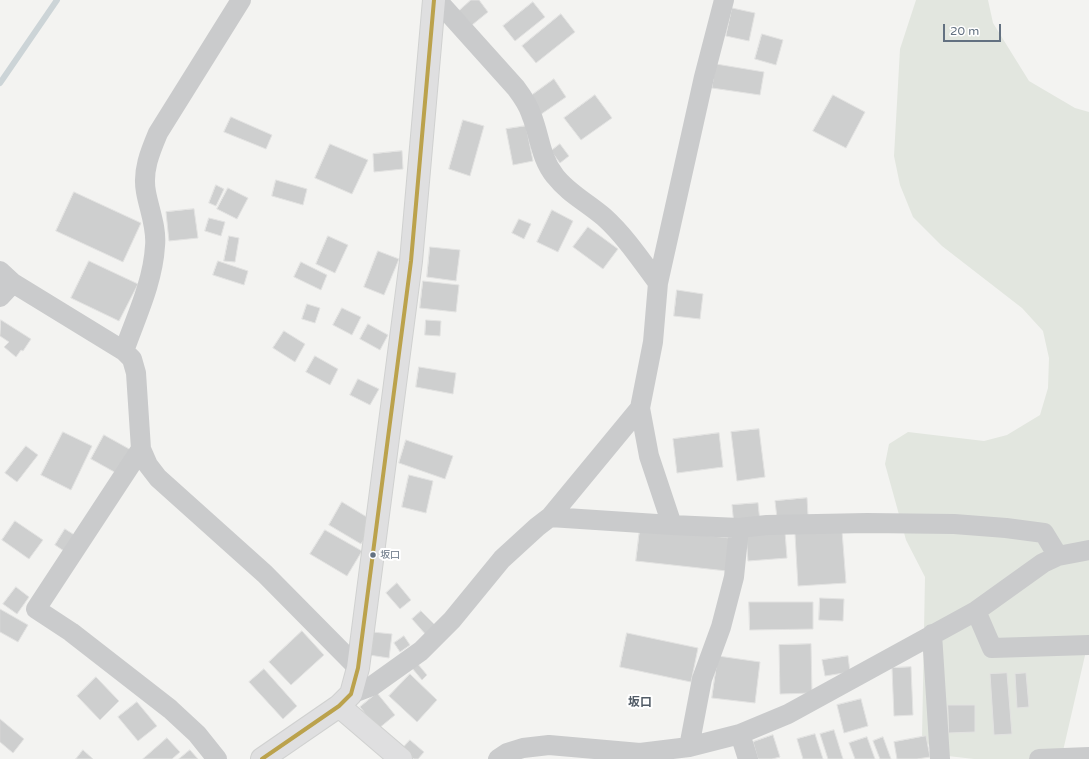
<!DOCTYPE html>
<html>
<head>
<meta charset="utf-8">
<style>
  body { margin:0 }
  #map { position:relative; width:1089px; height:759px; overflow:hidden; background:#f3f3f1; font-family:"Varela Round",sans-serif }
  canvas { display:block }
  .scale { position:absolute; left:943px; top:24px; width:58px; height:18px; box-sizing:border-box; border:2px solid #637181; border-top:0; padding-left:5px; font-size:12px; line-height:14px; white-space:nowrap; color:#637181; -webkit-text-stroke:3px #fff; paint-order:stroke }
</style>
</head>
<body>
<div id="map">
<canvas width="1089" height="759"></canvas>
<div class="scale">20 m</div>
</div>
<script>
const context = document.querySelector('canvas').getContext('2d');
context.lineJoin = 'round';
function paint(path, color) { context.fillStyle = color; context.fill(path, 'evenodd'); }
function strokePath(path, color, width, dash) { context.strokeStyle = color; context.lineWidth = width; context.lineCap = dash ? 'butt' : 'round'; context.setLineDash(dash || []); context.stroke(path); }
function label(font, color, halo, rows, align = 'center') {
  context.font = font + ' "Varela Round","Noto Sans JP",sans-serif'; context.lineWidth = 4; context.setLineDash([]); context.textBaseline = 'middle'; context.strokeStyle = halo; context.fillStyle = color; for (const [text, x, y, turn = 0] of rows) {
    context.save(); context.translate(x, y); context.rotate((+turn || 0) * Math.PI / 180); context.textAlign = isNaN(turn) ? turn : align; if (halo) context.strokeText(text, 0, 0); context.fillText(text, 0, 0); context.restore();
  }
}
paint(new Path2D(`
  M916 0H988L993 23 1029 81 1075 108 1089 112V638L1063 751 1043 759H974L939 755 922 738 925 577 906 540 885 464 889 444 908 432 984 441 1007 435 1040 415 1048 388 1049 358 1043 331 1022 308 942 246 913 217 900 185 894 156 900 49Z`), '#e2e6df');
strokePath(new Path2D(`
  M0 83 57 0`), '#ccd4d7', 6);
const building = new Path2D(`
  M471 0H479L488 12 472 25 459 11Z
  M533 2 545 17 515 41 503 26Z
  M732 8 755 13 749 41 726 36Z
  M561 14 575 32 536 63 522 46Z
  M762 34 783 40 776 65 755 59Z
  M716 64 764 72 760 95 712 88Z
  M554 79 566 97 540 115 528 98Z
  M595 95 612 118 581 140 564 118Z
  M833 95 865 112 846 148 813 131Z
  M231 117 272 135 266 149 224 132Z
  M463 120 484 126 470 176 449 169Z
  M526 126 533 161 513 165 506 129Z
  M330 144 368 160 352 194 315 178Z
  M560 144 569 156 560 163 551 151Z
  M402 151 403 169 374 172 373 154Z
  M276 180 307 189 303 205 272 196Z
  M216 185 224 189 216 206 209 203Z
  M228 188 248 198 237 219 217 209Z
  M74 192 141 223 123 262 56 231Z
  M194 209 198 238 169 241 166 212Z
  M552 210 573 221 558 252 537 242Z
  M209 218 225 222 221 236 205 231Z
  M519 219 531 224 524 239 512 233Z
  M588 227 618 249 603 269 573 247Z
  M229 236 239 238 235 262 224 261Z
  M328 236 348 245 335 273 316 264Z
  M430 247 460 250 456 281 427 277Z
  M378 251 399 259 384 295 364 287Z
  M89 261 138 284 119 321 71 298Z
  M218 261 248 271 244 285 213 275Z
  M301 262 327 275 321 290 294 277Z
  M423 281 459 285 456 312 420 308Z
  M677 290 703 294 700 319 674 316Z
  M307 304 320 308 315 323 302 319Z
  M342 308 361 317 352 335 333 325Z
  M1 320 31 339 23 351 21 350 16 357 4 347 9 342 0 336Z
  M426 320 441 321 440 336 425 335Z
  M368 324 388 335 380 350 360 339Z
  M284 331 305 344 295 362 273 348Z
  M315 356 338 369 330 385 306 372Z
  M419 367 456 373 453 394 416 387Z
  M358 379 379 389 370 405 350 395Z
  M759 429 765 477 737 481 731 432Z
  M63 432 92 446 71 490 41 475Z
  M719 433 723 467 677 473 673 439Z
  M104 435 131 450 118 474 91 459Z
  M406 440 453 456 445 479 399 463Z
  M26 446 38 455 17 482 5 473Z
  M409 475 433 481 426 513 402 507Z
  M807 498 808 516 777 518 775 501Z
  M342 502 375 522 361 544 329 525Z
  M758 503 760 522 734 525 732 505Z
  M15 521 43 540 29 559 2 540Z
  M640 528 730 538 727 571 636 561Z
  M65 529 76 536 67 553 55 545Z
  M325 530 362 551 347 576 310 554Z
  M842 531 846 583 798 586 795 534Z
  M785 532 787 558 748 561 746 534Z
  M397 583 411 600 400 609 386 593Z
  M16 587 29 597 17 614 3 604Z
  M820 598 844 599 843 621 819 620Z
  M749 602H813V629L750 630Z
  M0 609 28 625 18 642 0 632Z
  M421 611 437 627 427 636 412 619Z
  M302 631 324 655 291 685 269 662Z
  M372 632 392 634 389 658 369 655Z
  M627 633 698 648 691 682 620 667Z
  M404 636 410 645 400 652 394 643Z
  M811 644 812 693 780 694 779 645Z
  M718 656 760 662 755 703 712 698Z
  M848 656 850 672 825 676 822 660Z
  M417 663 427 675 422 680 412 668Z
  M911 667 913 715 894 716 892 668Z
  M264 669 297 706 283 719 249 682Z
  M1007 673 1012 734 994 735 990 674Z
  M1026 673 1029 707 1017 708 1015 674Z
  M410 674 437 700 417 722 389 696Z
  M96 677 119 701 100 720 77 696Z
  M377 693 395 715 378 729 360 707Z
  M861 699 868 726 844 733 837 705Z
  M137 702 157 726 138 741 118 717Z
  M948 705H975V732L949 733Z
  M0 719 24 739 13 753 0 742Z
  M834 730 843 759H828L820 734Z
  M815 734 823 759H803L797 739Z
  M773 735 780 757 772 759H758L753 742Z
  M926 736 930 757 917 759H897L894 742Z
  M867 737 875 759H855L849 743Z
  M883 737 891 759H880L873 741Z
  M167 738 180 752 172 759H143Z
  M410 740 424 752 418 759H414L402 749Z
  M83 750 93 759H76Z
  M190 750 198 759H179Z`);
paint(building, '#cecfcf');
strokePath(building, '#e2e2e1', 1);
const secondary = new Path2D(`
  M339 706 401 759
  M262 759 339 706 351 694 358 668 411 261 434 0`);
strokePath(secondary, '#d0d1d0', 24);
strokePath(new Path2D(`
  M437 0 516 88C522 96 528 104 531 114 540 135 540 158 555 176 568 193 588 203 604 217 625 236 641 260 658 283
  M0 271 13 283 124 351 132 359 136 373 141 449 148 465 158 478 265 574 358 668
  M0 297 13 283
  M124 351C136 317 153 282 155 246 157 228 149 209 146 192 142 171 150 152 158 133L241 0
  M640 408 649 456 672 525
  M141 449 36 609 71 632 170 709 197 734 217 759
  M550 517 672 525 739 528 767 525 867 523 954 524 1006 528 1044 533 1058 556
  M976 611 992 648 1089 645
  M932 634 940 759
  M351 694 372 686 421 651 452 620 502 559 537 527 550 517 640 408 653 342 658 283 704 77 724 0
  M740 734 748 759
  M689 747 702 679 721 627 734 577 739 528
  M498 759 507 753 523 748 549 745 640 753 689 747 740 734 788 714 976 611 1043 563 1058 556 1089 550
  M1039 759 1089 757`), '#cacbcc', 20);
strokePath(secondary, '#dfdfe0', 22);
strokePath(new Path2D(`
  M262 759 339 706 351 694 358 668 411 261 434 0`), '#bba24c', 4);
for (const [x, y, r, color] of [
  [373,555,3.5,"#637181"]
]) { const dot = new Path2D(); dot.arc(x, y, r, 0, 2 * Math.PI); context.fillStyle = color; context.fill(dot); strokePath(dot, '#fff', 1.5); }
label('10px', '#637181', '#fff', [
  ["坂口",380,555]
], 'left');
label('bold 12px', '#515b66', '#fff', [
  ["坂口",640,703]
]);
</script>
</body>
</html>
